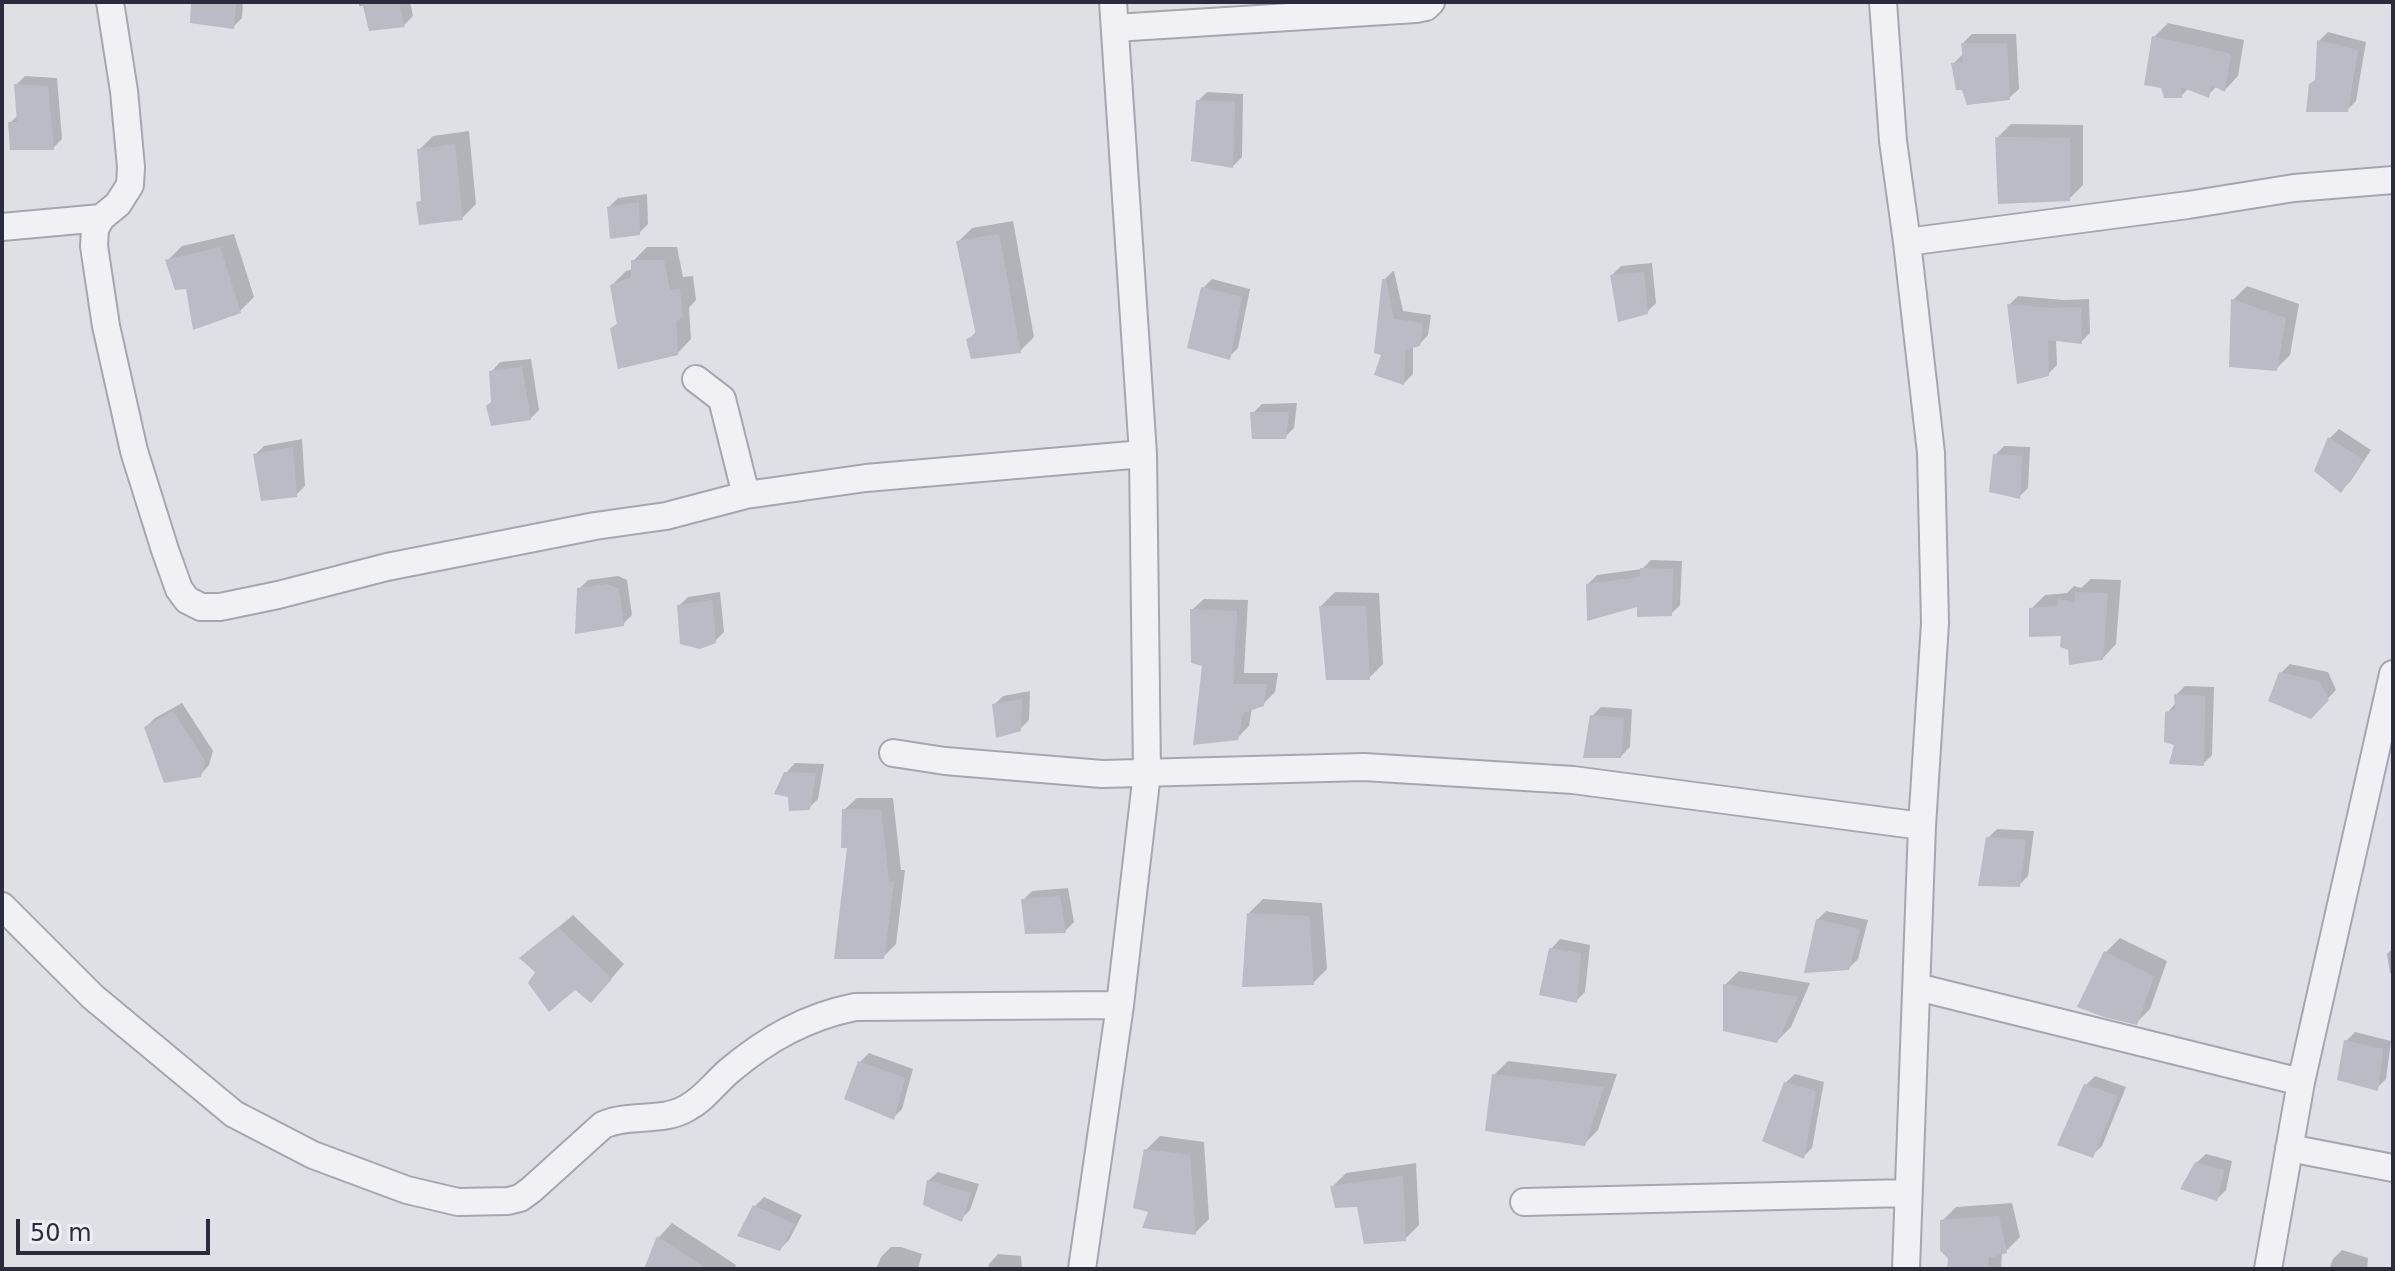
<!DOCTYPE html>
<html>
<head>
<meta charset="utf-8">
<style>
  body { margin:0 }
  #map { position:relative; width:2395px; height:1271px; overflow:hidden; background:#dfe0e6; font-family:"DejaVu Sans",sans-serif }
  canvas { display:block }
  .frame { position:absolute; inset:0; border:4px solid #2a2c3b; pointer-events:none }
  .scale { position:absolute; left:16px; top:1219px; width:194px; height:36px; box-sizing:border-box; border:4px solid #2a2c3b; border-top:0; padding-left:10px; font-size:24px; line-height:28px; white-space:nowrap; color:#2a2c3b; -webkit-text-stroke:6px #eeeff4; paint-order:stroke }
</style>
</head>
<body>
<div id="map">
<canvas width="2395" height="1271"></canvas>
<div class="frame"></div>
<div class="scale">50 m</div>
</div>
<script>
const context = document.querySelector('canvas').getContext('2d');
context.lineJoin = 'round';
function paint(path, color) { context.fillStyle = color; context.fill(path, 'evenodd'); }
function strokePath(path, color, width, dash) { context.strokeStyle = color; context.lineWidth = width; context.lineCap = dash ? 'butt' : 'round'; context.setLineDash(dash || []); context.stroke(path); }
paint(new Path2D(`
  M193 2H243L242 18 233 27Z
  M359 2H410L413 16 404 25 365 6H359Z
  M2168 23 2244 40 2238 76 2225 90 2217 86 2208 95 2189 88 2181 96 2154 37Z
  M2328 32 2366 42 2356 101 2347 110 2317 79 2319 41Z
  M1972 34H2016L2019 89 2009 98 1953 64 1962 55 1963 43Z
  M25 76 57 78 62 139 53 148 10 123 18 115 16 85Z
  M1207 92 1243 94 1242 157 1233 166 1198 101Z
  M2011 124 2083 125V185L2069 199 1997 138Z
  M469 131 476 204 462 218 419 203 423 198 419 150 433 136Z
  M647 194 648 224 639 233 609 207 618 198Z
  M1013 221 1034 337 1020 351 968 340 977 331 958 242 972 228Z
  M234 234 254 297 240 311 188 287 168 260 182 246Z
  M647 247H677L683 277 693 276 696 300 689 308 691 339 677 354 612 328 619 322 612 285 626 271 633 269V261Z
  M1652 263 1656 303 1647 312 1612 275 1621 266Z
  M1393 271H1394L1403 311 1431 315 1428 335 1419 345 1413 346V374L1404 383 1384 354V280Z
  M1212 279 1250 289 1238 348 1229 357 1203 288Z
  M2247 286 2299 304 2290 355 2276 369 2233 300Z
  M2018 296 2063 300 2089 299 2090 333 2081 342 2056 339 2057 365 2048 374 2009 305Z
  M531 359 539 410 530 419 491 372 500 362Z
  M1297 403 1294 428 1285 437 1253 413 1262 404Z
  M2339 429 2371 450 2350 482 2341 490 2316 470 2330 438Z
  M302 439 305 486 296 495 255 455 264 446Z
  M2004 446 2030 447 2028 488 2019 497 1995 455Z
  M1651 560 1682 561 1680 605 1671 614 1588 584 1597 575 1642 569Z
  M618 576 627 580 632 615 623 624 579 589 588 580Z
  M2091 579 2121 580 2116 644 2102 659 2070 648 2063 634 2031 609 2045 595 2067 593 2074 586 2081 588Z
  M720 592 724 632 715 641 679 606 688 597Z
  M1335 592 1379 593 1383 664 1369 678 1321 606Z
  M1204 599 1248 600 1244 673H1278L1275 692 1263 704 1252 708 1249 726 1237 738 1205 665 1192 610Z
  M2290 664 2328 672 2336 690 2311 716 2281 673Z
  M2185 686 2214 687 2212 755 2203 764 2176 744 2167 713 2176 703V695Z
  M1030 691 1029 720 1020 729 994 705 1003 696Z
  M182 703 213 751 209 765 200 775 146 727 155 718Z
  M1601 707 1632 709 1630 747 1621 756 1592 716Z
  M795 763 824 764 818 799 809 808 789 795 786 773Z
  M857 798H893L901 870H905L896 944 883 957 849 847 844 810Z
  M1997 829 2034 831 2028 876 2019 885 1988 838Z
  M1068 888 1074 922 1065 931 1023 900 1032 891Z
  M1263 899 1322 903 1327 969 1313 983 1249 913Z
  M1826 911 1868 920 1858 959 1849 968 1817 920Z
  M573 915 624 964 604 987H575L537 971 522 958Z
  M2120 938 2167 961 2150 1009 2136 1023 2080 1006 2106 952Z
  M1560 939 1590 945 1585 992 1576 1001 1551 949Z
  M2393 948V973H2390L2387 954Z
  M1739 971 1810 983 1791 1027 1777 1041 1725 985Z
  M2355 1032 2391 1041 2386 1079 2377 1088 2346 1041Z
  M869 1053 913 1069 902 1109 893 1118 860 1062Z
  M1508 1061 1617 1074 1598 1130 1584 1144 1494 1075Z
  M1795 1074 1824 1082 1812 1148 1803 1157 1785 1083Z
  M2095 1076 2126 1087 2102 1146 2092 1155 2086 1085Z
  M1160 1136 1204 1142 1209 1219 1195 1233 1151 1211 1146 1150Z
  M2206 1154 2232 1161 2226 1190 2217 1199 2196 1163Z
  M1416 1163 1419 1225 1405 1239 1332 1187 1346 1173Z
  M938 1172 979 1184 970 1210 961 1219 926 1204 929 1180Z
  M764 1197 802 1215 789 1240 780 1249 755 1206Z
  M2012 1203 2020 1237 2006 1251 2002 1252 2001 1269H1949L1950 1258 1942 1221 1956 1207Z
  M672 1223 736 1265 734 1269H647L659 1237Z
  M891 1247H901L922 1254 918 1269H876L881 1257Z
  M2342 1250 2368 1258 2367 1269H2329L2333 1259Z
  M998 1254 1021 1256 1022 1269H988L989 1264Z`), '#0003');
paint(new Path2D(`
  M191 2H236L234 29 190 23Z
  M362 2H399L405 27 369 31Z
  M2152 36 2231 54 2225 92 2211 85 2209 98 2181 87 2182 98H2164L2161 88 2144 85Z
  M2317 40 2358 50 2348 112H2306L2309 84 2315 80Z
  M1961 43H2007L2010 100 1967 105 1962 90H1956L1951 63 1963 62Z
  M14 84 48 86 54 150H10L8 122H17Z
  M1196 100 1235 102 1233 168 1191 161Z
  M1995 137 2070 138V201L1998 204Z
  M455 144 463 220 419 225 416 202 421 201 417 149Z
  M639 202 640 235 610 239 607 207Z
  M999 234 1021 353 971 359 966 339 976 335 956 241Z
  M220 247 241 313 193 330 186 289 175 290 165 260Z
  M631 260H664L670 290 680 289 683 316 676 322 678 355 618 369 610 328 617 325 610 285 631 277Z
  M1644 272 1648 314 1618 322 1610 275Z
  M1382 279H1386L1394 319 1423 323 1420 346 1405 350 1404 385 1374 375 1381 355 1374 353Z
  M1201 287 1242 297 1230 360 1187 348Z
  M2231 299 2286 318 2277 371 2229 367Z
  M2007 304 2053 308 2081 307 2082 344 2048 340 2049 376 2017 384Z
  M522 367 531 420 491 426 486 406 491 402 489 371Z
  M1250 412H1289L1286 439H1252Z
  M2328 437 2364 460 2341 493 2314 471Z
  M293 447 297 497 261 501 253 454Z
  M1993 454 2022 456 2020 499 1989 492Z
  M1640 568 1673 569 1672 616 1637 617V607L1587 621 1586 584 1640 577Z
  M608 584 619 589 624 626 575 634 577 588Z
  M2075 592 2108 593 2103 660 2069 665 2068 650 2060 647 2061 636 2029 637V608L2057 606 2058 599 2074 603Z
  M712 600 716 643 700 649 680 644 677 605Z
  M1319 606H1366L1370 680H1326Z
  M1190 609 1237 611 1233 684H1267L1264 706 1243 713 1238 740 1193 745 1202 666 1191 663Z
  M2279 672 2319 681 2329 700 2311 719 2268 701Z
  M2174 694 2205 696 2204 766 2169 764 2174 745 2164 742 2165 712 2175 709Z
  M1022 699 1021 731 996 738 992 704Z
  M173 711 205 761 201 777 164 783 144 727Z
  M1590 715 1624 718 1621 758H1583Z
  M784 772 816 773 810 810 789 811 788 797 774 794Z
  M842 809 881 810 889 882H894L884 959H834L847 848H841Z
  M1986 837 2026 840 2020 887 1978 886Z
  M1060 896 1066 933 1025 934 1021 899Z
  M1247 913 1309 916 1314 985 1242 987Z
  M1816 919 1860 929 1849 970 1804 973Z
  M558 927 612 979 591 1003 575 990 549 1012 528 983 535 972 519 958Z
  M1549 948 1581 953 1577 1003 1539 995Z
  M2104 951 2154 976 2137 1025 2104 1017 2077 1007Z
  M1723 984 1798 997 1777 1043 1723 1031Z
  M2344 1040 2383 1049 2378 1091 2337 1080Z
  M858 1061 905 1078 894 1120 844 1099Z
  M1492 1074 1604 1087 1585 1146 1485 1131Z
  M1784 1082 1816 1091 1804 1159 1762 1141Z
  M2084 1084 2118 1096 2093 1158 2057 1145Z
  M1144 1149 1190 1155 1196 1235 1142 1228 1148 1212 1133 1208Z
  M2195 1162 2224 1170 2217 1201 2180 1189Z
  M1403 1176 1406 1241 1364 1244 1357 1207 1335 1208 1330 1186Z
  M927 1180 971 1193 962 1222 923 1205Z
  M753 1205 795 1224 780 1251 737 1236Z
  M1999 1216 2007 1253 1989 1258 1988 1269H1947L1948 1259 1940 1250V1220Z
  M657 1236 707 1269H644Z`), '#babbc5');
const minor = new Path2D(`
  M110 2 124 91 131 167 130 185 118 204 101 218 95 229 94 246 106 326 134 451 165 550 179 589 187 600 201 607H220L278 595 387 567 595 526 666 516 746 495 866 478 1143 454
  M1883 2 1893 141 1907 242 1931 453 1935 623 1922 826 1906 1269
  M1115 28 1416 9 1426 7 1431 2
  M2 227 101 218
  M1907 242 2188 205 2294 188 2393 180
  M696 379 722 399 746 495
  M893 753 945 761 1102 774 1364 767 1573 780 1922 826
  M2 906 93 997 234 1114 313 1155 407 1190 458 1202 508 1201 520 1198 531 1190 603 1125C630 1113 662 1123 687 1108 704 1099 715 1083 729 1071 767 1039 806 1017 855 1007L1120 1005
  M1917 987 2301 1082
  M2289 1148 2393 1168
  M1524 1202 1908 1193
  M1082 1269 1120 1005 1147 773 1143 454 1113 2
  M2268 1269 2301 1082 2393 674`);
strokePath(minor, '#a5a6af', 30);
strokePath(minor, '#f1f1f5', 26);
</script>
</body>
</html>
